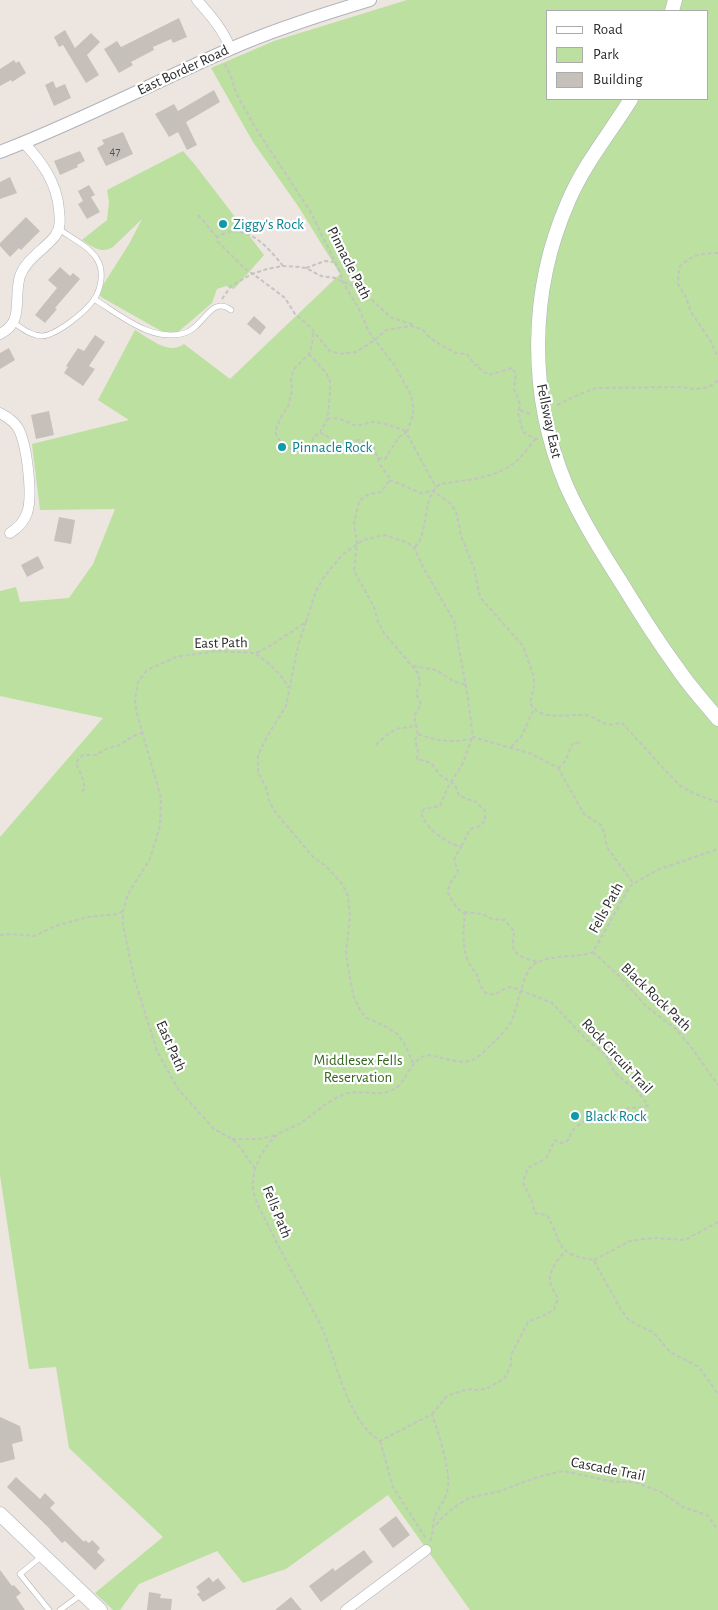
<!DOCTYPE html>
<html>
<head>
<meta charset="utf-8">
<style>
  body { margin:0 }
  #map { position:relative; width:718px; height:1610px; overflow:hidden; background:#ede5df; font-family:"Alegreya Sans",sans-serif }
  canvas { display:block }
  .legend { position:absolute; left:546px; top:10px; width:162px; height:90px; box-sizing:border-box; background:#fff; border:1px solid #ababab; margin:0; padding:6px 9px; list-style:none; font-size:15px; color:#2c2c2c }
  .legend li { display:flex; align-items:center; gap:10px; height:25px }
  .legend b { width:25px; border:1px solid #ababab }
</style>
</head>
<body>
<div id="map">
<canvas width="718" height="1610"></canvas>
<ul class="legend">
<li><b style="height:6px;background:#fff"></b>Road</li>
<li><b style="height:14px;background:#bbe09f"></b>Park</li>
<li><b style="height:14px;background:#c5c1ba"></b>Building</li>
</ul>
</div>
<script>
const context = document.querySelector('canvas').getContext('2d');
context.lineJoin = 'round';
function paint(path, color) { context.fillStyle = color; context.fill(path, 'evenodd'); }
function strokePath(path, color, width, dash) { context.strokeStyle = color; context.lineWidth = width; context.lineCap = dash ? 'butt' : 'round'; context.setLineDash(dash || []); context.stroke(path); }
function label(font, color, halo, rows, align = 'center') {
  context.font = font + ' "Alegreya Sans",sans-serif'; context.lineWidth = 4.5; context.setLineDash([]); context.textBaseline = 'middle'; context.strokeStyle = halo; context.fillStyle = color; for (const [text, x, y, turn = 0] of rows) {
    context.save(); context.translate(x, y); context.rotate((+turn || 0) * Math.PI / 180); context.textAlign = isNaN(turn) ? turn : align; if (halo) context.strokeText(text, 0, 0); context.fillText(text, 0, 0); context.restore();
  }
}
paint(new Path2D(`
  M407 0H718V1610H470L388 1495 286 1569 243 1583 217 1551 139 1584 120 1610H113L95 1593 163 1537 69 1448 56 1367 29 1369 0 1175V837L103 718 0 696V591L16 587 20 602 69 598 93 564 115 509 40 510 32 444 129 420 98 400 135 330C149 338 169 356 184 344L230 379 340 274 298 206 253 142 211 68 274 41ZM547 11H707V99H547Z
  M183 151 196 166 264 255 234 289 226 286 217 289 212 303 178 332H163L101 297 100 295 103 285 129 244 142 219 113 247C100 254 93 247 82 240L107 220 109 202 107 190Z`), '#bbe09f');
paint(new Path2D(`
  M179 18 187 37 173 43 171 39 153 47 154 50 131 62 133 65 119 73 104 49 117 41 121 47Z
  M65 30 75 48 91 33 100 42 87 55 99 75 86 83 63 45 59 47 54 37Z
  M14 60 16 63 19 61 26 73 12 82 11 80 0 86V69Z
  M53 81 56 88 65 84 71 98 54 106 45 85Z
  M214 90 220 102 186 122 197 145 187 150 178 132 169 137 155 114 174 104 178 111Z
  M123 132 133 154 106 166 97 148 104 144 102 140Z
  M80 151 85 161 77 165 78 167 60 175 54 161Z
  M10 177 17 193 0 199V182Z
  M89 185 95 195 91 197 100 212 87 219 78 204 83 201 78 191Z
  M26 217 40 231 21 250 19 248 10 257 0 246V243Z
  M60 267 70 276 73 273 80 279 55 308 57 309 45 323 35 315 57 288 48 280Z
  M254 316 266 327 260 335 247 324Z
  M95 335 105 342 89 366 95 369 83 386 64 373 68 367 66 366 78 348 84 351Z
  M9 348 15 360 0 369V353Z
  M49 411 54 435 36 439 31 415Z
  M59 517 75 520 71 544 54 541Z
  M38 556 44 568 27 577 21 565Z
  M0 1417 20 1426 23 1441 12 1444 15 1459 0 1463Z
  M16 1477 40 1499 45 1493 55 1503 50 1508 84 1542 85 1540 89 1543 92 1540 100 1548 97 1552 105 1560 95 1570 65 1541 62 1543 50 1530H51L7 1487Z
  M396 1516 410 1535 393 1548 379 1529Z
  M364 1550 373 1562 321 1602 309 1586 333 1568 335 1571Z
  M0 1570 12 1586 14 1585 21 1593 16 1597 25 1610H0Z
  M209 1577 213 1582 218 1578 226 1588 203 1602 197 1594 200 1592 196 1587Z
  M149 1592 161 1594 160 1598 172 1599 171 1610H147Z
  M291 1597 302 1610H275Z`), '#c5c1ba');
const service = new Path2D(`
  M94 299C120 315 152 343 185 333 204 327 211 295 231 310
  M14 323C22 328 31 336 42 336 57 335 87 311 95 298 101 288 104 272 98 261 91 247 71 238 59 229
  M42 1556 20 1574 49 1610
  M60 1610 82 1594`);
const minor = new Path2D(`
  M197 0C210 15 223 29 230 48
  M0 334C25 322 13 298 20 276 26 259 44 250 55 236 61 228 60 219 59 210 57 183 42 162 24 143
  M0 413C7 417 14 421 18 428 27 444 33 496 27 513 24 522 18 528 10 533
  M346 1610 426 1550`);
const tertiary = new Path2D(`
  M0 152C78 122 153 83 230 49 275 29 323 14 370 0`);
const secondary = new Path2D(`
  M672 11 675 0
  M631 99C610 133 584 164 568 202 529 291 528 395 566 485 582 521 603 554 624 587 641 615 659 643 678 669 690 687 705 703 718 719
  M0 1514 100 1610`);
strokePath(service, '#afb3bb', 6);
strokePath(minor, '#afb3bb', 11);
strokePath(tertiary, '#afb3bb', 14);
strokePath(secondary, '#afb3bb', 15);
strokePath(new Path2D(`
  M225 64 232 79 236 93 255 127 310 211 341 274 342 281 359 309 369 332 395 366 411 395 413 405V415L407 432 408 436 436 487
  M198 215 217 237
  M718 253C703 253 689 255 679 268L678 284 685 295 691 312 710 340 718 357
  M283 266C267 246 245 220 217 237V241L244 268 260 279 285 298 295 314 309 326 330 351 340 354 356 352 375 340 386 330 411 326 422 329 430 338 446 348 456 353 467 354 475 365H478L480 369 489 375 512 368 516 374 514 389 520 404 518 413 523 432 535 439H538
  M306 268 325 261 334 262
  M222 299 231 286 252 274 267 269 283 266 299 267 306 268 321 276 335 278 354 286 365 293 390 317 414 325
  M313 333 312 345 309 354 294 369 291 379 292 391 288 406 281 417 275 432C279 443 297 458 309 451L313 438 320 432 338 443H346L359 440 373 445 380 465 389 477V481
  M309 354C315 361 325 370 329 378 332 384 328 417 326 422 324 425 322 429 320 432
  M557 405 580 394 597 388 682 387C694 390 710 390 718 380
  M520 410 532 415
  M327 419C338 416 344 421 354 425 359 427 367 422 373 422 380 422 400 428 407 432
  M378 458 385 459 399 437 407 432
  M389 481H393L420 493 433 491 450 503 456 511 461 536 474 568 480 597 523 646 534 677V687L530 703C540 722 567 714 585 715 593 716 599 722 607 724 613 726 617 723 622 723L679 785 695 794 718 802
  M389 481 381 492 369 494 359 501 354 524 357 543 354 571 374 607 378 622 384 633 418 673 420 684 416 694 421 704 414 716 418 734 415 740 418 751 417 759 431 763 440 775 455 785 459 795 466 799 475 801 485 811V821L480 826 470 829 461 847
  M415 547C430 531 421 498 440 484 464 480 494 479 514 463 522 457 529 447 535 439
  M306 622 298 646 286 706 268 735 258 755V772L266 788 270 803 276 813 313 857 326 866 342 884 348 896 350 916 346 954 353 995 361 1012 367 1018 383 1025 397 1034 404 1043 413 1063
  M256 654C268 663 283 674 288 688
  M413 666 436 670 453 681 466 685
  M418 734C438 741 450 743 471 739
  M472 738 463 763 447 789 440 806 424 809 421 813C426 829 446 843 461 847L454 859 458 872 449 885 448 894 457 908 465 914C463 930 462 951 470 965 472 969 475 971 477 975 480 982 481 993 489 994 498 996 503 987 512 987L552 1003 586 1039 606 1055 615 1073 637 1091 648 1105C642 1109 636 1107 629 1108 612 1111 586 1117 574 1129 570 1133 570 1139 566 1142L561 1143 555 1140 547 1157C532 1169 528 1160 523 1183L532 1201 535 1213 547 1215C564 1244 553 1254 594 1260
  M376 745C382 739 393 729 400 728 408 727 410 729 416 724
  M511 747 521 737 534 709
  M558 768C571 759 567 748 575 742L582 744
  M82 792 85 788 81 774 76 764 78 760 83 755H96L106 749 120 745 133 736 142 733
  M464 912 483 914 492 919 505 920 514 931C514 936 512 942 513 947 515 957 531 960 539 962
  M0 935 11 934 35 936 55 926 88 917 118 914 123 911
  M593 952 619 976 647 1007 675 1028 691 1047 718 1085
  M232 1139H259L277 1135
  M255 1169 240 1147 232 1139 214 1129 178 1089 157 1051 134 978 123 925V911L128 894 150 859 160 826 161 798 137 714 135 701 138 682 147 670 176 657 217 651 256 653 270 646 306 622 316 591 324 577 343 554 363 540 384 535 406 542 414 547 423 567 454 621 468 698 473 737 532 754 558 768 584 814 601 825 604 832 607 847 633 883
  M594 1260 630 1241 654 1238 685 1240 718 1222
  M594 1261 620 1308 627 1318 635 1324 653 1332 670 1352 699 1367 718 1394
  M432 1414 447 1396 455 1393 469 1389 477 1390 486 1389 505 1378 511 1364V1355L528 1322 549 1313 554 1309 558 1299C556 1294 554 1292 552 1288 545 1275 557 1259 566 1251
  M380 1441 393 1487 425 1537V1540
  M436 1525 439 1521 453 1508 469 1498 500 1491 538 1477 563 1471 615 1482H634L661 1492 683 1507 707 1515 718 1530
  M430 1541C434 1532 432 1521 436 1514 440 1505 447 1499 448 1486 450 1467 438 1433 432 1414L380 1441C376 1438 372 1435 368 1431 341 1401 336 1354 317 1318 301 1287 284 1258 269 1227 263 1215 255 1202 253 1189 251 1170 263 1147 277 1135 284 1130 294 1127 301 1123 314 1113 327 1102 342 1095 358 1088 374 1097 390 1091 408 1085 406 1062 427 1055 440 1056 456 1064 469 1061 477 1059 482 1053 488 1048 496 1040 505 1032 511 1022 518 1008 522 974 533 965 550 953 575 959 593 952L630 886 657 870 718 849`), '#c4c4c4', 2, [4, 2.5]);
strokePath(service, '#fff', 5);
strokePath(minor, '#fff', 10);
strokePath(tertiary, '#fff', 12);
strokePath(secondary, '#fff', 14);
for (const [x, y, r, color] of [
  [223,224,5,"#0f9aa8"],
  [282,447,5,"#0f9aa8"],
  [575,1116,5,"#0f9aa8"]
]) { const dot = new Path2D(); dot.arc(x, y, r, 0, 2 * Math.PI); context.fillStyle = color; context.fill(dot); strokePath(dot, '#fff', 2); }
label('12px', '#525150', null, [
  ["47",115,151]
]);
label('15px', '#2c2c2c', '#fff', [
  ["East Border Road",183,70,-25],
  ["Pinnacle Path",349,263,63],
  ["Fellsway East",549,421,78],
  ["East Path",221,643,-1],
  ["Fells Path",606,908,-61],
  ["Black Rock Path",656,997,44],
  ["East Path",171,1046,66],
  ["Rock Circuit Trail",617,1056,47],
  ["Fells Path",277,1212,68],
  ["Cascade Trail",608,1469,11]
]);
label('15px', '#0d838f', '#fff', [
  ["Ziggy's Rock",233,224],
  ["Pinnacle Rock",292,447],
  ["Black Rock",585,1116]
], 'left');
label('15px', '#35661f', '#fff', [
  ["Middlesex Fells",358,1060],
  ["Reservation",358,1077]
]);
</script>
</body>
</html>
